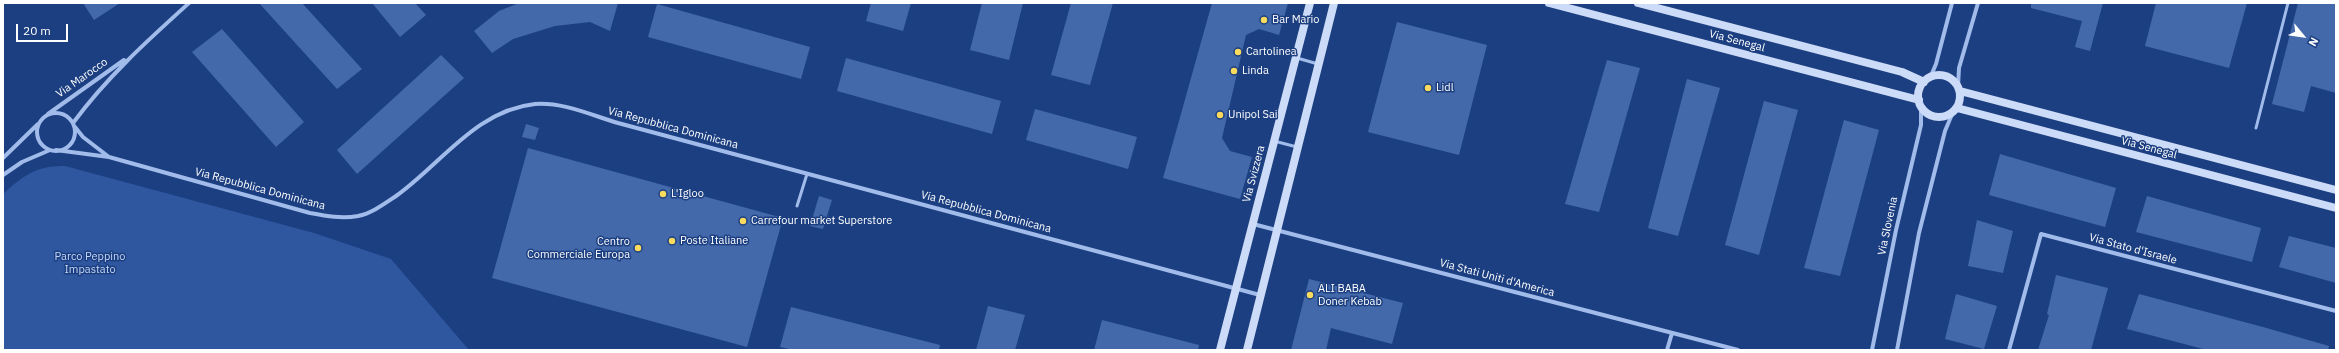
<!DOCTYPE html>
<html>
<head>
<meta charset="utf-8">
<style>
  body { margin:0 }
  #map { position:relative; width:2339px; height:353px; overflow:hidden; background:#1c3f81; font-family:"IBM Plex Sans",sans-serif }
  canvas { display:block }
  .frame { position:absolute; inset:0; border:4px solid #fff; pointer-events:none }
  .north { position:absolute; left:2283px; top:16px; width:40px; height:40px; -webkit-text-stroke:3px #1c3f81; paint-order:stroke; rotate:119deg; font-size:11px; font-weight:700; line-height:16px; text-align:center; color:#fff }
  .north::after { content:''; display:block; margin:auto; width:14px; height:18px; background:#fff; clip-path:polygon(50% 0,100% 100%,50% 72%,0 100%) }
  .scale { position:absolute; left:16px; top:24px; width:52px; height:18px; box-sizing:border-box; border:2px solid #fff; border-top:0; padding-left:5px; font-size:12px; line-height:14px; white-space:nowrap; color:#fff; -webkit-text-stroke:3px #1c3f81; paint-order:stroke }
</style>
</head>
<body>
<div id="map">
<canvas width="2339" height="353"></canvas>
<div class="frame"></div>
<div class="north">N</div>
<div class="scale">20 m</div>
</div>
<script>
const context = document.querySelector('canvas').getContext('2d');
context.lineJoin = 'round';
function paint(path, color) { context.fillStyle = color; context.fill(path, 'evenodd'); }
function strokePath(path, color, width, dash) { context.strokeStyle = color; context.lineWidth = width; context.lineCap = dash ? 'butt' : 'round'; context.setLineDash(dash || []); context.stroke(path); }
function label(font, color, halo, rows, align = 'center') {
  context.font = font + ' "IBM Plex Sans",sans-serif'; context.lineWidth = 3; context.setLineDash([]); context.textBaseline = 'middle'; context.strokeStyle = halo; context.fillStyle = color; for (const [text, x, y, turn = 0] of rows) {
    context.save(); context.translate(x, y); context.rotate((+turn || 0) * Math.PI / 180); context.textAlign = isNaN(turn) ? turn : align; if (halo) context.strokeText(text, 0, 0); context.fillText(text, 0, 0); context.restore();
  }
}
paint(new Path2D(`
  M65 166 314 233 391 259 469 350H3V194C22 176 38 165 65 166Z`), '#2f57a0');
paint(new Path2D(`
  M83 3H120L94 20Z
  M259 3H302L362 69 337 89Z
  M372 3H415L426 15 400 37Z
  M519 3H618L610 31 590 22 555 26 513 39 492 53 474 31 499 11Z
  M871 3H911L903 31 866 21Z
  M982 3H1023L1009 60 970 50Z
  M1071 3H1113L1090 85 1051 75Z
  M1212 3H1288L1279 35 1259 29 1246 35 1222 138 1230 151 1252 157 1240 199 1163 178Z
  M2031 3H2103L2090 51 2075 47 2082 21 2031 8Z
  M2156 3H2247L2229 68 2145 46Z
  M2298 3H2336V93L2311 86 2304 112 2272 104Z
  M657 4 810 47 801 79 648 37Z
  M1397 22 1487 45 1459 155 1368 132Z
  M222 29 304 122 276 147 192 52Z
  M441 55 464 78 357 174 337 150Z
  M846 58 1001 101 992 134 837 91Z
  M1607 60 1640 68 1599 212 1565 204Z
  M1687 79 1720 88 1678 236 1648 228Z
  M1764 101 1798 110 1759 255 1725 245Z
  M1035 109 1137 137 1128 169 1026 140Z
  M1844 120 1879 130 1840 276 1804 268Z
  M526 124 539 128 535 140 522 137Z
  M528 148 783 218 747 347 492 278Z
  M2000 154 2116 188 2105 227 1989 195Z
  M819 196 832 200 823 229 810 226Z
  M2147 196 2261 228 2252 262 2136 232Z
  M1977 220 2013 231 2003 273 1968 266Z
  M2289 236 2336 248V283L2279 267Z
  M2056 275 2108 288 2091 350H2038L2049 315 2047 314Z
  M1309 279 1403 303 1392 344 1331 328 1326 350H1291Z
  M1956 294 1997 306 1984 349 1945 339Z
  M2139 294 2263 327 2329 346 2328 350H2207L2127 329Z
  M988 306 1025 315 1015 350H976Z
  M791 307 940 345 939 350H793L780 347Z
  M1102 320 1199 345 1198 350H1094Z`), '#4469ab');
strokePath(new Path2D(`
  M1297 58 1318 64
  M2256 128 2288 3
  M1274 141 1297 147
  M797 206 807 174`), '#a1bbea', 3);
strokePath(new Path2D(`
  M1930 78 1936 64 1952 3
  M1958 86 1959 68 1978 3
  M37 132a19 19 0 1 1 38 0a19 19 0 1 1-38 0Z
  M48 114 124 60
  M73 123C107 77 147 41 189 3
  M75 127 83 137 109 157
  M56 150 109 157 310 213C326 216 342 219 358 216 372 213 384 204 396 196 441 164 476 110 535 104 563 102 591 115 618 123L1260 295
  M3 158 38 124
  M3 175 22 162 50 150
  M1253 224 1738 350
  M1667 350 1672 333
  M1872 350 1896 230 1921 125V106
  M1897 350 1919 233 1945 131 1953 112
  M2009 350 2041 234 2336 311`), '#a1bbea', 4);
strokePath(new Path2D(`
  M1549 3 1919 100
  M1638 3 1902 72 1924 82
  M1918 96a21 21 0 1 1 42 0a21 21 0 1 1-42 0Z
  M1960 91 2336 190
  M1957 108 2336 208
  M1220 350 1310 3
  M1247 350 1334 3`), '#ccdbf7', 8);
for (const [x, y, r, color] of [
  [1264,20,4,"#fadb5e"],
  [1238,52,4,"#fadb5e"],
  [1234,71,4,"#fadb5e"],
  [1428,88,4,"#fadb5e"],
  [1220,115,4,"#fadb5e"],
  [663,194,4,"#fadb5e"],
  [743,221,4,"#fadb5e"],
  [672,241,4,"#fadb5e"],
  [638,248,4,"#fadb5e"],
  [1310,295,4,"#fadb5e"]
]) { const dot = new Path2D(); dot.arc(x, y, r, 0, 2 * Math.PI); context.fillStyle = color; context.fill(dot); strokePath(dot, '#1c3f81', 1.5); }
label('11px', '#fff', '#1c3f81', [
  ["Bar Mario",1272,20],
  ["Cartolinea",1246,52],
  ["Linda",1242,71],
  ["Lidl",1436,88],
  ["Unipol Sai",1228,115],
  ["L'Igloo",671,194],
  ["Carrefour market Superstore",751,221],
  ["Poste Italiane",680,241],
  ["Centro",630,242,"right"],
  ["Commerciale Europa",630,255,"right"],
  ["ALI BABA",1318,289],
  ["Doner Kebab",1318,302]
], 'left');
label('11px', '#fff', '#1c3f81', [
  ["Via Senegal",1737,41,15],
  ["Via Marocco",82,78,-35],
  ["Via Repubblica Dominicana",673,128,15],
  ["Via Senegal",2149,148,15],
  ["Via Svizzera",1254,174,-75],
  ["Via Repubblica Dominicana",260,189,15],
  ["Via Repubblica Dominicana",986,212,15],
  ["Via Slovenia",1888,226,-78],
  ["Via Stato d'Israele",2133,249,15],
  ["Via Stati Uniti d'America",1497,278,15]
]);
label('11px', '#c5d7f7', '#1c3f81', [
  ["Parco Peppino",90,257],
  ["Impastato",90,270]
]);
</script>
</body>
</html>
